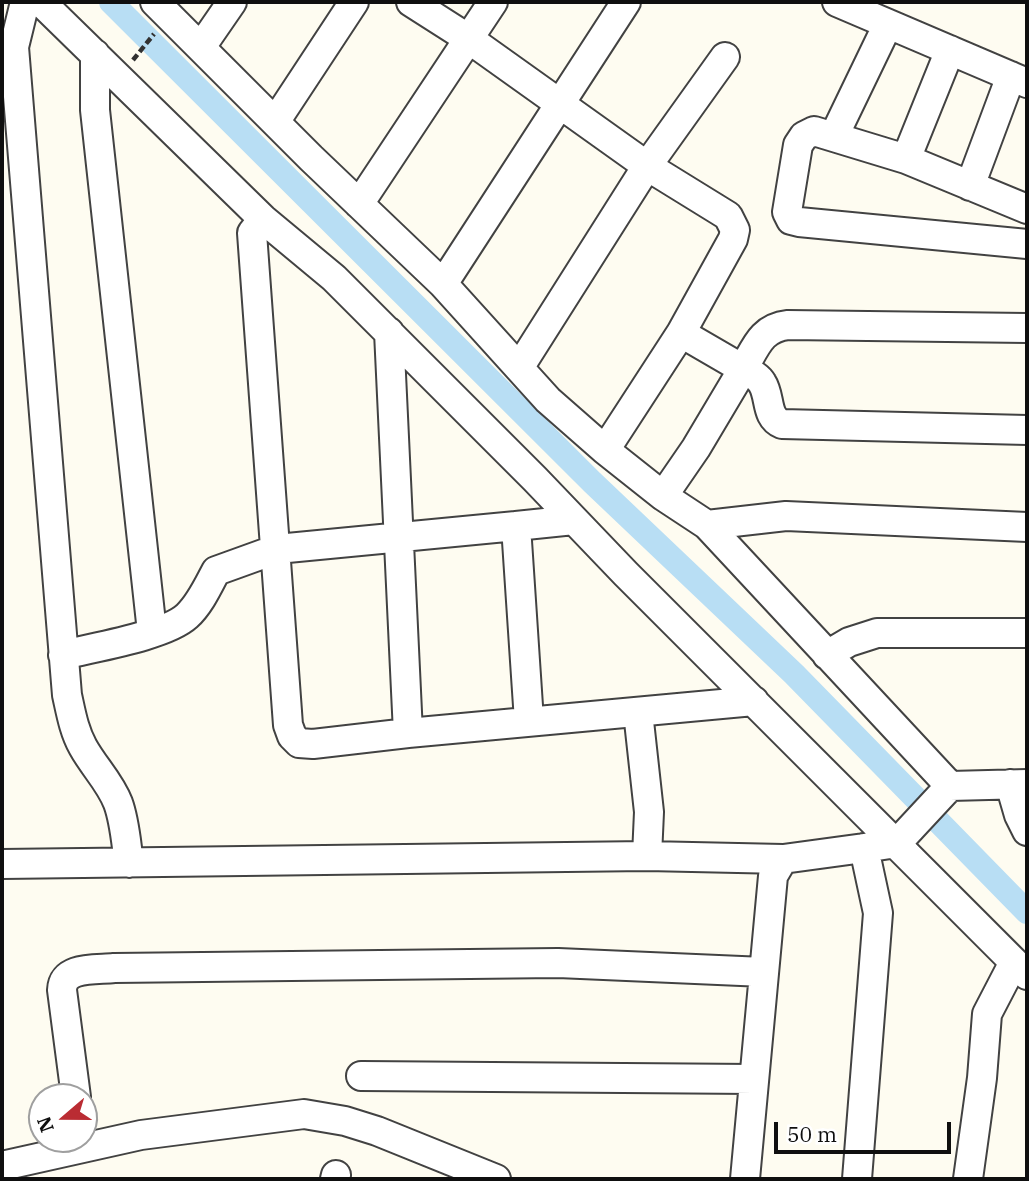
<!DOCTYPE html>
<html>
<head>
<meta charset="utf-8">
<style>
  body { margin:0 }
  #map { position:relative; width:1029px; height:1181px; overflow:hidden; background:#fefcf1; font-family:"IBM Plex Serif",serif }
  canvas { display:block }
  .frame { position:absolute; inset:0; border:4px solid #0f0f0f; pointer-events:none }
  .north { position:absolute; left:28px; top:1083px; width:70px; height:70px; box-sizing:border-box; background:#fff; border:2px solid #9f9f9f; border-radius:50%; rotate:250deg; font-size:19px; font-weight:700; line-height:28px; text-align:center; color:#0f0f0f }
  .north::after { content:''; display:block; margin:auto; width:24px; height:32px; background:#ba2c33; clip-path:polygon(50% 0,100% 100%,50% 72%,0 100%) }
  .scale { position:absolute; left:774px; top:1122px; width:177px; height:32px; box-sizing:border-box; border:4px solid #0f0f0f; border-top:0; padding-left:9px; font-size:21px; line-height:24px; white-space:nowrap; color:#0f0f0f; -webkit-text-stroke:5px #fff; paint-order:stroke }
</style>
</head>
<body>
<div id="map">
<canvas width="1029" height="1181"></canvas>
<div class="frame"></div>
<div class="north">N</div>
<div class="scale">50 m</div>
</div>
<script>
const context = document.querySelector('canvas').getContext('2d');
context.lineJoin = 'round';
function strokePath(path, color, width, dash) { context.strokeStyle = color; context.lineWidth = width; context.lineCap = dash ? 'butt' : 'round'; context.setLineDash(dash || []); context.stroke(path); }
strokePath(new Path2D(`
  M111 2 592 482 794 674 1027 912`), '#b8def4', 24);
const minor = new Path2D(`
  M25 2 14 47 17 84 67 695C71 713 74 731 83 747 94 767 110 782 118 803 125 822 126 843 129 863
  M41 2 263 219 334 278 535 479 626 574 1027 975
  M155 2 311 158 443 284 548 400 605 450 663 496 707 525 950 786
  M411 2 469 39 647 166 728 216 735 230 733 239 681 333 605 450
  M837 2 1027 83
  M201 47 232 2
  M95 54V110L152 632
  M275 122 354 2
  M834 136 888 24
  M906 159 950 50
  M970 186 1011 76
  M359 204 493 2
  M1027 209 906 159 814 131 804 136 798 145 787 212 791 220 799 222 1027 244
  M263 219 252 233 288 725 292 736 299 743 313 744 408 733 754 701
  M443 284 626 2
  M1027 328 788 325C761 328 756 347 743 369 750 373 758 376 762 383 771 397 765 417 782 424L1027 430
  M389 332 408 733
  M519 368 647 166 725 57
  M663 496 696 448 743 369 681 333
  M707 525 786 516 1027 527
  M63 655C94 647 165 636 187 616 200 604 208 586 216 571L277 549 516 526
  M827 655 849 642 877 633H1027
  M638 712 649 812 647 856
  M529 721 516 526 574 520
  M1010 784 1019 815 1027 831
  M2 864 647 856 783 859
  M361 1076 754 1079
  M76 1097 62 990C63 966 95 970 114 968L558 963 764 972
  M2 1166 141 1135 304 1114 345 1121 377 1131 496 1179
  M335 1179 336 1175
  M745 1179 773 876 783 859 864 848
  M857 1179 878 913 864 848 897 843 950 786 1027 784
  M968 1179 982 1078 987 1014 1014 962`);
strokePath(minor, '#424242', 32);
strokePath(new Path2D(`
  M133 60 154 34`), '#313131', 4.5, [7, 3.5]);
strokePath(minor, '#fff', 28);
</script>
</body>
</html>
